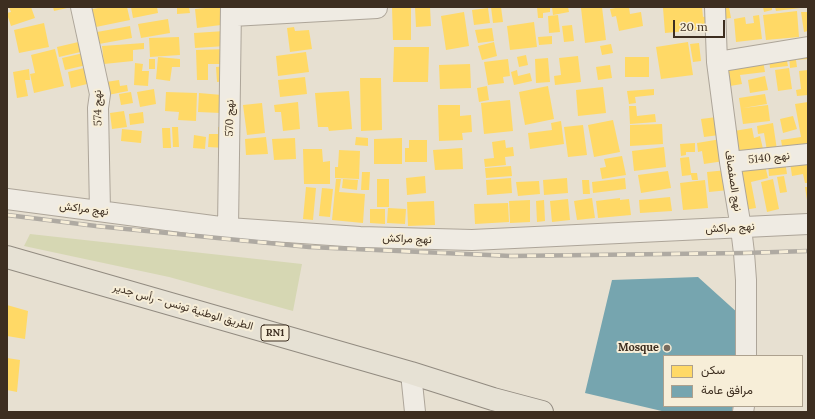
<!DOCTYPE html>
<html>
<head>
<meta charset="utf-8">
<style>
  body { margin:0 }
  #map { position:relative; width:815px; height:419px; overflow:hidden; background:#e7e0d1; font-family:Lora,Vazirmatn,serif }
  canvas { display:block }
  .frame { position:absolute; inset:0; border:8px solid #3d2e20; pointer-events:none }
  .legend { position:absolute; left:663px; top:355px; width:140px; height:52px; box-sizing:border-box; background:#f7eed8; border:1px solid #ada18e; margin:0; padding:5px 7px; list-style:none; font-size:12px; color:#3d2e20 }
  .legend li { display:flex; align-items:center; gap:8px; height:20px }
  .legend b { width:20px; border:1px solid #ada18e }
  .scale { position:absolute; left:673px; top:20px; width:52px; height:18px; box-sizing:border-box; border:2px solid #3d2e20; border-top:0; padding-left:5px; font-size:12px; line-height:14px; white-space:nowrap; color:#3d2e20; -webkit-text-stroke:3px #f7eed8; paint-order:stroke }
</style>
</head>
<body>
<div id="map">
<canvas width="815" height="419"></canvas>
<div class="frame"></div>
<ul class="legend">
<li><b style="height:11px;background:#ffd966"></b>سكن</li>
<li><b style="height:11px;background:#76a5af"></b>مرافق عامة</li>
</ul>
<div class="scale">20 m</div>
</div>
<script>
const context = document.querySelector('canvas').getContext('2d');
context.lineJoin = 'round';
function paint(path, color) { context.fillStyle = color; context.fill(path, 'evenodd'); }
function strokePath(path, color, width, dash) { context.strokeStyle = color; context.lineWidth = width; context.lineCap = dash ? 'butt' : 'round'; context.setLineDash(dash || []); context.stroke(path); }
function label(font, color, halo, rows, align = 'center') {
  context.font = font + ' Lora,Vazirmatn,serif'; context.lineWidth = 4; context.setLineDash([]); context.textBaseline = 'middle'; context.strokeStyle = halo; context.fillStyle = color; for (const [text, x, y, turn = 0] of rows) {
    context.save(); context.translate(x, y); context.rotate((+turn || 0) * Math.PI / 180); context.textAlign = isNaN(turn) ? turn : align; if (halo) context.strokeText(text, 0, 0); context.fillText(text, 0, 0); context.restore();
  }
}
paint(new Path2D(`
  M30 234 302 264 293 311 169 277 24 246Z`), '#d6d7b3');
paint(new Path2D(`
  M9 7H31L35 18 11 26 7 14V13L11 12Z
  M53 7H67V8L54 11Z
  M104 7H127L130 20 96 27 92 9Z
  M131 7H157L158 13 133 18Z
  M177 7H189L190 13 177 14Z
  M215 7H220L221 25 197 28 195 9Z
  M392 7H411V40H393Z
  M415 7H430L431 26 416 27Z
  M491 7H501L503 22 493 23Z
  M537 7H550V12L543 13V18H538Z
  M552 7H568L569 12 553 15Z
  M593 7H602L606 40 585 43 581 8Z
  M621 7H629L630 14 641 12 643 26 619 31 616 16 612 17 610 9Z
  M672 7H702L703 17 707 16 708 29 665 33 663 8Z
  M722 7H729L731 18 723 19Z
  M763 7H772V10L764 12Z
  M775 7H800V8L776 11Z
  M488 8 490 23 474 25 472 10Z
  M797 11 799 37 766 40 763 15Z
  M464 12 469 46 446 50 441 16Z
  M801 12H808V31L804 32Z
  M558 15 560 32 549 33 548 16Z
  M759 15 762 39 736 42 734 19 745 17 746 24 754 23 753 16Z
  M168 19 170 33 141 38 138 24Z
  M534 22 537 47 510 50 507 26Z
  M44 23 49 47 19 53 14 30Z
  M572 25 574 41 564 42 562 26Z
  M130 26 132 38 99 44 97 32Z
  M294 27 295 31 309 30 312 49 290 52 287 28Z
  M492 28 494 41 478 43 475 30Z
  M225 31 226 46 195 48 194 33Z
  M552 36V44L539 45 538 37Z
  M179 37 180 55 150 57 149 38Z
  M87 40 89 50 59 57 57 47Z
  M494 42 497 56 482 60 478 46Z
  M688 42 693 75 661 79 656 47Z
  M144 43V49L133 50V61L104 64 102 46Z
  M699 43 701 61 693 62 690 44Z
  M611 44 613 53 602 55 600 46Z
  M394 47H429L428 82H393Z
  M55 49 64 86 34 93 30 74 35 73 31 55Z
  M227 49V64H208V80H197L196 50Z
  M88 52 91 64 65 70 62 58Z
  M306 52 309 72 278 76 276 56Z
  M808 53V59L796 60 797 67 790 68 789 55Z
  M526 55 528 65 519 67 517 57Z
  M578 56 581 82 555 85 554 76 561 75 559 58Z
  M786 56 788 66 770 68 769 58Z
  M158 57 180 59V67H172L170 81 156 79Z
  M625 57H649V77H625Z
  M548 58 550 82 536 83 535 59Z
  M149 59H155V69H149Z
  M508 59 510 76 503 77 504 83 488 85 484 62Z
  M763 60 765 72 740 75 742 84 730 86 727 65Z
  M135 63 143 64 142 71H149L148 86 134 85Z
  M470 64 471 88 440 89 439 65Z
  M610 65 612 78 598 80 596 67Z
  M92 66 95 82 71 88 68 72Z
  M227 66 228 81 217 82 216 67Z
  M789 68 792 89 778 91 775 70Z
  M29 69 30 80H25L28 96 17 98 13 72Z
  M517 70 518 76 530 73 532 81 514 85 511 72Z
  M808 70V95L797 96 796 90 801 89 799 71Z
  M765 76 768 90 750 93 748 80Z
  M305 77 307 94 280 97 278 80Z
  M360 78H381L382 130 361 131Z
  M119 80 120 86 127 85 128 91 108 95 106 82Z
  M487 86 489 100 479 102 477 88Z
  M548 86 554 119 525 125 519 92Z
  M603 87 606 113 578 116 576 90Z
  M154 89 156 104 140 107 137 92Z
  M654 89V95L635 97 636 103 629 104 627 91Z
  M349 91 352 129 329 131 328 127H318L315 93Z
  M131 92 133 103 121 105 119 94Z
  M166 92 197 93 196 121 178 120 179 112 165 111Z
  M199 93 222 95 221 113 198 112Z
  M765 94 767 104 743 108 768 105 770 121 743 124 739 98Z
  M510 100 513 131 484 134 481 103Z
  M298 102 300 129 283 131 281 112H275L274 105Z
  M808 102V148L783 152 781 140 801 137 795 104Z
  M262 103 265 133 247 135 243 105Z
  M438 105H460V116L471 115 472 132 462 133 463 140 439 141Z
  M629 106H636L637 116 655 114 656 122 630 124Z
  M124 111 127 127 112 129 110 113Z
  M143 112 144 123 130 125 129 114Z
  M793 116 797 129 783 133 780 119Z
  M717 117 719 135 704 137 701 119Z
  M613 120 620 152 594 157 588 125Z
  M561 121 564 144 530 149 528 133 552 130 551 123Z
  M773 123 777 150 767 151 764 133 758 134 757 126Z
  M662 124 663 144 630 146V125Z
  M583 125 587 155 568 157 564 127Z
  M172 127H178L179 147H173Z
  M218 127H227L226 148 208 147 209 134H218Z
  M162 128H170L171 148H163Z
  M752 128 754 138 760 136 763 149 739 154 734 131Z
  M122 129 142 131 141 143 121 141Z
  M194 135 206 137 205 149 193 148Z
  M266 137 268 154 246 155 245 139Z
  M356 137 368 138V146L355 145Z
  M295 138 296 159 274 160 272 139Z
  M402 138V164H374V139Z
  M721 139 724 161 704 164 702 151 698 152 697 143Z
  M409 140H427V162H405V148H409Z
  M505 140 506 148 513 147 514 156 505 157 506 165 485 167 484 159 494 158 492 142Z
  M695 143V152H686V155L681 156 680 144Z
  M664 147 666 167 634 171 632 151Z
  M462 148 463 169 435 170 433 150Z
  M303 149H322L323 162 330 161V184H304Z
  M339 150 360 151 359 179 335 178V167H338Z
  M622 156 626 175 602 179 600 168 606 167 604 159Z
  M689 157 691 173H697L698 180H692L691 175 682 176 680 158Z
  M808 159V183H805L803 174 792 176 790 162Z
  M785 161 787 174 769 176 768 163Z
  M765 165 768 178 751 182 756 208 744 210 736 171Z
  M511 166 512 176 486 178 485 168Z
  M727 170 729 190 709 192 707 172Z
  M668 171 671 188 641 193 638 175Z
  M362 172H370L369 190H361Z
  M425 176 426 193 407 195 406 178Z
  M784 176 787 192 780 193 777 177Z
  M511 178 512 193 487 195 486 180Z
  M567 178 568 193 544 195 543 180Z
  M625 178 626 189 593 193 592 182Z
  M336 179H341L339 192 365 194 363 223 332 220Z
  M343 179 358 180 357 190 342 188Z
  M377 179H389V207H377Z
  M773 179 779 209 767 212 761 182Z
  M582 180H589L590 194H583Z
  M705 180 708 208 683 210 680 183Z
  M539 181 540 194 518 196 516 182Z
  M306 187 316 188 313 220 303 219Z
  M805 187H808V200H807Z
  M322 188 333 189 330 217 319 216Z
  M670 197 672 211 640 213 639 200Z
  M592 198 595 218 577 220 574 201Z
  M620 198V200L629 199 631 215 598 218 596 201Z
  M568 199 570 220 552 222 550 201Z
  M530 200V222L510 223 509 201Z
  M544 200 545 221 537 222 536 201Z
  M434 201 435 225 408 226 407 202Z
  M508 203 509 222 475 224 474 204Z
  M388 208 406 209 405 224 387 223Z
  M370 209H385V224L370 223Z
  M7 305 28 311 25 339 7 336Z
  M7 358 20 360 17 392 7 390Z`), '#ffd966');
paint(new Path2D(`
  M698 277 739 314 736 356H664V406H733L732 412H666L585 393 612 280Z`), '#76a5af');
const street = new Path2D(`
  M81 7 100 94 98 108 100 211
  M715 7 717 62 730 162 741 228 744 253 746 280V356
  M232 16 377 8
  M717 62 808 47
  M730 162 808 154
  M7 199 228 228 360 237 472 240 808 224
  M228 228 231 7
  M411 373 415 412
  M743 412 744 406`);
const primary = new Path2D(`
  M7 257 411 373 493 399 542 412`);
strokePath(street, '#ada599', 22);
strokePath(primary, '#928b80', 24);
strokePath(street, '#efebe3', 20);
strokePath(primary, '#e6e1d4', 22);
const rail = new Path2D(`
  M7 215 96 226 309 247 511 256 744 253 808 251`);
strokePath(rail, '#afaaa2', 4.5);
strokePath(rail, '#f7eed8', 3, [9]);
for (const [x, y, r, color] of [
  [667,348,4,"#786c5e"]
]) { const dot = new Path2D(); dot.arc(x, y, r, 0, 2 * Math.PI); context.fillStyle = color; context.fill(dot); strokePath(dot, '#f7eed8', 1.5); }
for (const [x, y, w] of [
  [275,333,28]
]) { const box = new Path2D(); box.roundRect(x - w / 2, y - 8, w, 16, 3); context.fillStyle = '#f7eed8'; context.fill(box); strokePath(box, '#3d2e20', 1); }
label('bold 10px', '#3d2e20', null, [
  ["RN1",275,333]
]);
label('11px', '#3d2e20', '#f7eed8', [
  ["نهج 574",98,108,-91],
  ["نهج 570",230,118,-89],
  ["نهج 5140",769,158,-6],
  ["نهج الصفصاف",733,181,81],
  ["نهج مراكش",84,209,7],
  ["نهج مراكش",730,228,-3],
  ["نهج مراكش",407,239,2],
  ["الطريق الوطنية تونس - رأس جدير",183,307,16]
]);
label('bold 11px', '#3d2e20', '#f7eed8', [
  ["Mosque",659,348]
], 'right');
</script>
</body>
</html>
